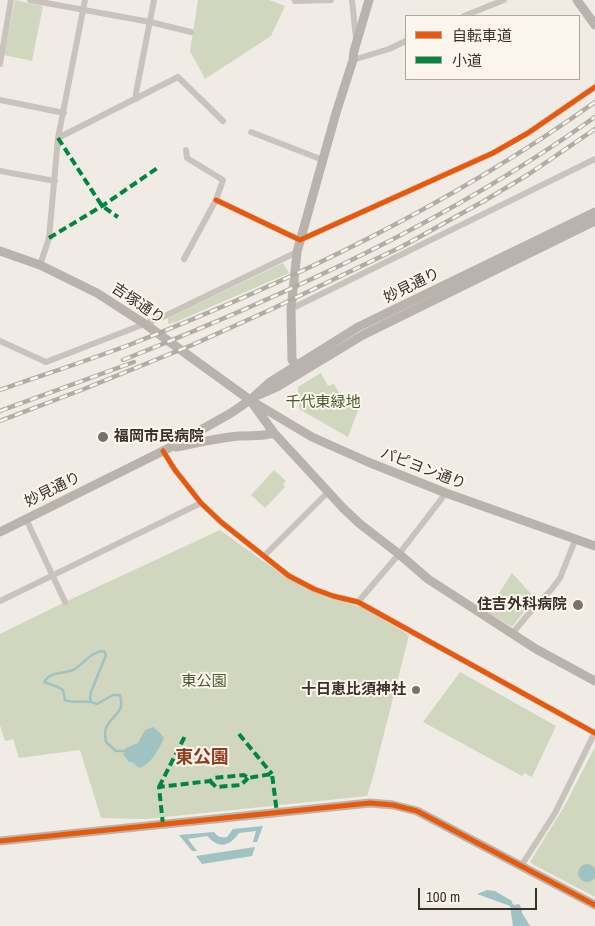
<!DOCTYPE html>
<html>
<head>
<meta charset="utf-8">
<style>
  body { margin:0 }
  #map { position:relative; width:595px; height:926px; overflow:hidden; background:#f0ebe5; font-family:"Archivo Narrow","Noto Sans JP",sans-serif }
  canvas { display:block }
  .legend { position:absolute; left:405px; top:15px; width:175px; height:65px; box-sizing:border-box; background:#fcf5ed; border:1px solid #afa69f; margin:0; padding:6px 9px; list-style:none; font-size:15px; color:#3c302a }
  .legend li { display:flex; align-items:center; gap:10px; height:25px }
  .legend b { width:25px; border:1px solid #afa69f }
  .scale { position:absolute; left:418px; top:888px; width:119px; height:22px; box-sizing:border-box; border:2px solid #3c302a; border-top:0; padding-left:6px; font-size:15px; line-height:18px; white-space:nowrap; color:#3c302a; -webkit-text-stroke:4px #fcf5ed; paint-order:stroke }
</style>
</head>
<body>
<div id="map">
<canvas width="595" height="926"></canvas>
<ul class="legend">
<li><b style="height:6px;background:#e8590c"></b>自転車道</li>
<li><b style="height:6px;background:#00873e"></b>小道</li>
</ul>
<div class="scale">100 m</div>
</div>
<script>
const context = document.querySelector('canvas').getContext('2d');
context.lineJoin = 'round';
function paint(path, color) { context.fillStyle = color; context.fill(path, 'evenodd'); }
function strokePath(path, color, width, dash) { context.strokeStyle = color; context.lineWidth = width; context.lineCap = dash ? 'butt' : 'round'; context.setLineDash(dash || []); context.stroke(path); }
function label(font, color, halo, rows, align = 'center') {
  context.font = font + ' "Archivo Narrow","Noto Sans JP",sans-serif'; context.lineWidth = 4; context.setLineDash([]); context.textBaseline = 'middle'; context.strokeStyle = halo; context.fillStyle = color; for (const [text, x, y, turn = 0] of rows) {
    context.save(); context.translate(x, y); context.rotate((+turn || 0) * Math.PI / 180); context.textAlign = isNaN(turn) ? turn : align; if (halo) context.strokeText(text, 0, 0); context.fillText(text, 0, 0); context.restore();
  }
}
paint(new Path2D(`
  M15 0 43 6 32 61 4 55Z
  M198 0H269L285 6 271 36 205 79 190 51Z
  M283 263 289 273 176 322 168 324V318Z
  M321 373 328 386 334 384 342 398 360 405 348 437 299 409 298 387Z
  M274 470 286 481 283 484 285 487 265 508 251 495Z
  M220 530 263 561 288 578 312 591 364 608 409 635 373 777 367 796 146 819 101 818 80 750 19 758 13 739 5 741 0 725V634L65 602Z
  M512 573 535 598 512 627 487 612Z
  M460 672 556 726 532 777 524 773 522 776 423 722Z
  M595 747V897L534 865 530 862 565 805Z`), '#d1d7be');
paint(new Path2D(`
  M153 727 161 734 164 738C159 749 151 765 139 768L132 762H129L123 754 126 748 138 743 145 730Z
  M263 826 257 842H253L256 831 239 833C229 847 219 849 207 836L188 839 197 851H192L179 835 214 832C218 837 221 838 227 837L233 829Z
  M255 847 252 856 202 864 196 856Z
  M578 873a9 9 0 1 1 18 0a9 9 0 1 1-18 0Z
  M487 890 495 891 512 901V903L514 905 519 904 522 909V913L530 926H513L510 906 477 894Z`), '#9fc2c3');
strokePath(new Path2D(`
  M91 701 90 698 91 692 106 655 104 651C91 651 84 664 73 670 66 673 56 672 50 676 47 677 46 680 44 682L58 687 63 690 65 700C75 704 86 699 97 704L113 695H120C125 713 114 713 107 726 104 731 105 737 106 742L116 751H127`), '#9fc2c3', 2.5);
strokePath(new Path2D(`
  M30 0 150 22 191 32
  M295 0V1L331 0
  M352 0 356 38
  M464 16 504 0
  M353 60 389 49 406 41
  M0 64 11 0
  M136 99V93L154 0
  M0 100 64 113
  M251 132 323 160
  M58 138 178 77 223 121
  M0 171 55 181
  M216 200 300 240 493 153 528 133 595 87
  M184 259 216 200 223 180 187 158 186 150
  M40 265 49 238 58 138 85 0
  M291 309 595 159
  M0 341 46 362 165 316 297 252
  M163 451 175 470 201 503 221 522 289 576 314 589 333 596 358 602 595 733
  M26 519 65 602
  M264 556 328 492
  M0 601 201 503
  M358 602 399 554 446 493
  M512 634 535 606 551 590 560 578 576 538
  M521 866 555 813 595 732`), '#cac3bd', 6);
strokePath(new Path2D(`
  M577 0 595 25
  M0 251 40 265 97 293 145 324 250 400 312 437 368 462 446 493 595 546
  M297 365 292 360 291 309 297 252 336 113 353 60 354 51 369 0
  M259 395 277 387 363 335 595 221
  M253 404 274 433 343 508 360 524 399 554 428 579 536 649 595 681
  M176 447C197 443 217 438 239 436 251 435 262 437 274 433
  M0 532 169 448 231 413 250 400 270 382 358 327 595 212
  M0 841 370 803 393 805 417 811 595 905`), '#bab3ad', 9);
const rail = new Path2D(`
  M123 360C288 294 449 221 595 117
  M0 390C43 375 86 361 129 345 292 281 452 204 595 102
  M0 411 134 362
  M0 421 84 389 192 345 272 309 403 246 484 201 529 174 595 129`);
strokePath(rail, '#b2aca7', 4.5);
strokePath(rail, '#fcf5ed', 2.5, [8]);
strokePath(new Path2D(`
  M58 138 102 206 118 217
  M49 238 102 206 159 167
  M239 734 272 774
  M210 781 216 787 241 785 248 778
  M159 787 185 736
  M163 825 159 787 210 781 214 778 244 775 248 778 272 774 277 813`), '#00873e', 4, [8, 4]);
strokePath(new Path2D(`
  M216 200 300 240 493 153 528 133 595 87
  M163 451 175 470 201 503 221 522 289 576 314 589 333 596 358 602 595 733
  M0 841 370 803 393 805 417 811 595 905`), '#e8590c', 5);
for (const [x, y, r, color] of [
  [103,437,6,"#7b716b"],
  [578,605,6,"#7b716b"],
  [416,690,5,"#7b716b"]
]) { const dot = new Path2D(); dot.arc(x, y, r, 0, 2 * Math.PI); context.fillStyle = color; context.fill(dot); strokePath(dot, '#fcf5ed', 2); }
label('15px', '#3c302a', '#fcf5ed', [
  ["妙見通り",412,286,-26],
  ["吉塚通り",138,304,34],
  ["パピヨン通り",423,469,21],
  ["妙見通り",53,490,-26]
]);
label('15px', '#485c2b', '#fcf5ed', [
  ["千代東緑地",323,403],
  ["東公園",204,682]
]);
label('bold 15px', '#3c302a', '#fcf5ed', [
  ["福岡市民病院",114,437,"left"],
  ["住吉外科病院",567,605],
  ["十日恵比須神社",406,690]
], 'right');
label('bold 18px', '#923d1c', '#fcf5ed', [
  ["東公園",202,758]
]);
</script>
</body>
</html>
